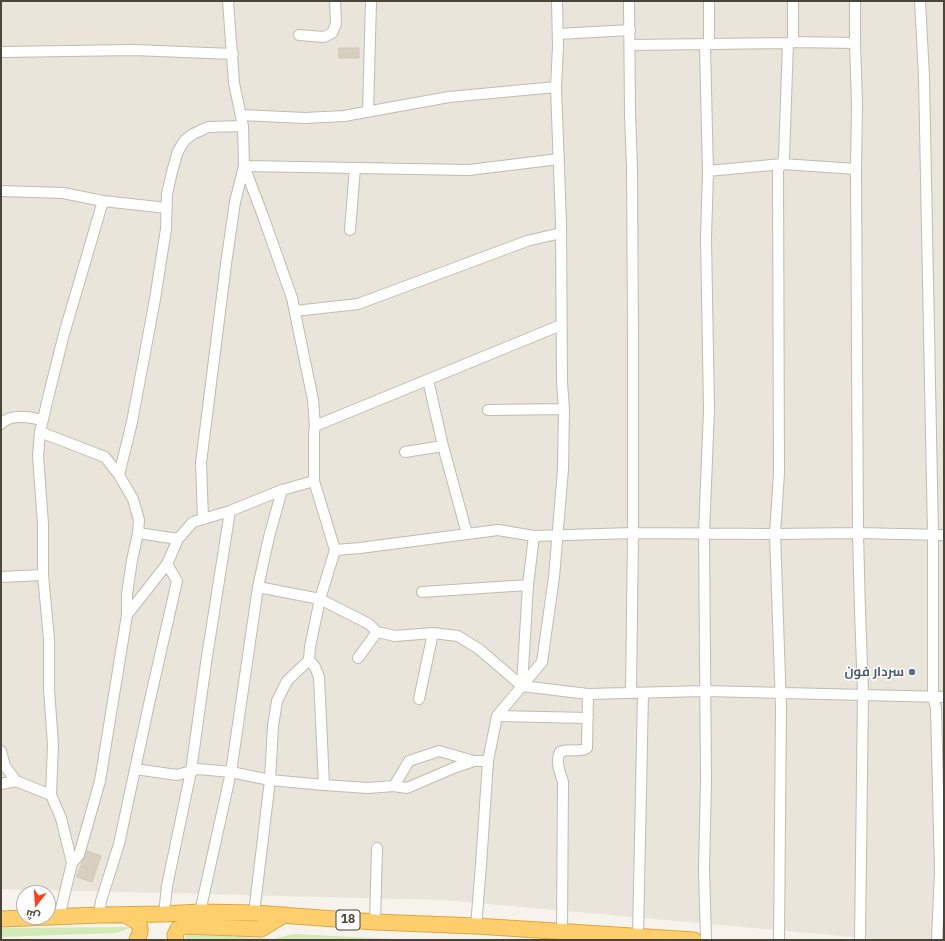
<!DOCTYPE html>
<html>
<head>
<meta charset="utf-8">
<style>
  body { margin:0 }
  #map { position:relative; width:945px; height:941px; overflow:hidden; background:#f6f3ec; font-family:"IBM Plex Sans",Cairo,sans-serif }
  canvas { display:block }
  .frame { position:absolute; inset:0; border:2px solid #4b4439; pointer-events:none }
  .north { position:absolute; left:16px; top:885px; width:40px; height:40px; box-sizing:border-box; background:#fff; border:1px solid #b7b4b0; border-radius:50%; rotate:197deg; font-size:11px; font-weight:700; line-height:16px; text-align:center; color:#4b4439 }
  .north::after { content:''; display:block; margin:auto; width:14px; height:18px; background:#fc3f1d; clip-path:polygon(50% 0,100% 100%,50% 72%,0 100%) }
</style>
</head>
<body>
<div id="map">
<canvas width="945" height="941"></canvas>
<div class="frame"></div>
<div class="north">ش</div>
</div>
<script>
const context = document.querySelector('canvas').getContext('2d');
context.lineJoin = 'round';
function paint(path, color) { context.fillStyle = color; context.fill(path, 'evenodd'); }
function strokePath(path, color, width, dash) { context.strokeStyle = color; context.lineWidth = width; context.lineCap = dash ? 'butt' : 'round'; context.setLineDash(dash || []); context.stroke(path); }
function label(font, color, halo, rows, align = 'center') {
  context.font = font + ' "IBM Plex Sans",Cairo,sans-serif'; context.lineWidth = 3; context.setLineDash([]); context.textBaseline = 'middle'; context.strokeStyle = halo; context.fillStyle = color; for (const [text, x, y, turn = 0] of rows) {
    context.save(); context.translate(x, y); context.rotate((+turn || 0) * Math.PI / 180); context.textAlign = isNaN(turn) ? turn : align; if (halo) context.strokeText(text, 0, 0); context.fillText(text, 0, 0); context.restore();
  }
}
paint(new Path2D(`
  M1 1H944V940H886L444 900 1 889Z`), '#eae5da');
paint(new Path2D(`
  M133 927 116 933 1 937V928Z
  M190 934 273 939 294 934 414 940H187L185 936Z`), '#d2eab5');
const building = new Path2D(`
  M339 48H359V58H339Z
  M87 851 101 856 92 882 77 877Z`);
paint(building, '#d8cfc1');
strokePath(building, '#d3c7b4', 1);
const minor = new Path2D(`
  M228 1 234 83 243 126 244 166 263 216 292 298 313 400 315 426 314 433V481L335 550 320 599 310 647 309 660 315 667 319 677 324 785 368 788 394 786 407 788 456 767 474 761H488
  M629 1 630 114 632 166 633 338V533L631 693
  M793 1V42
  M855 1V43L857 104 856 169 858 533 860 611 863 694 860 940
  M920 1 924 77 933 535V697L936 708 940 871 937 940
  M558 34 630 30
  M299 35 324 37 332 33 336 24 335 1
  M630 45 788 43 793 42 855 43
  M1 52 134 50 233 54
  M368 112 371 1
  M241 115 305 118 344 116 449 97 556 87
  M708 171 782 164 856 169
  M1 191 63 193 103 201 167 208
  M350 230 355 168
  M295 311 358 304 527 241 561 233
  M428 380 443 446 467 534
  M488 410 564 409
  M1 424C11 413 30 417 42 420
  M315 426 561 325
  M40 432 105 457 119 475 133 499 139 520 138 533 132 560 127 594V615
  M405 452 443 446
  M119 475 132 422 155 299 166 229 167 194 172 172 178 151 185 140 193 134 208 127 243 126
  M203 519 201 463 226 264 235 202 244 166 469 170 559 159
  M138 533 178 539
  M335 550 360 548 498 530 534 536 633 533 775 534 858 533 944 535
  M1 577 43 575
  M258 587 320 599 369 624 377 632
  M422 592 528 585
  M358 658 377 632 395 636 433 633 458 636 479 649 522 686 588 694 705 691 944 697
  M522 686 528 585 534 536
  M419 699 433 633
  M497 716 588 718
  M1 751 5 766 16 781
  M135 769 177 775 198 769 231 772 270 780 324 785
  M1 784 16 781 51 795
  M394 786 409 761 439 751 474 761
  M72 863 61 818 51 795 53 745 49 689V639L43 575V524L38 456 40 432 47 402 64 334 103 201
  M200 912 231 772 258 587 269 537 282 490
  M254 913 270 780 273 726 277 701 287 681 309 660
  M164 914 167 886 191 771 206 663 230 511
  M99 915 101 901 119 844 149 704 177 581 167 564
  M59 917 72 863 79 855 100 781 127 615 167 564 178 539 193 522 230 511 282 490 314 481
  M375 922 377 848
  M476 926 481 865 488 761 497 716 542 662 554 577 563 469 564 409 562 382 561 223 556 87 558 47 557 1
  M562 931 563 782C560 772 555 762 560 752 568 748 580 753 587 748L588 694
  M638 936 643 693
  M706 940 704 869 706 781 704 533 709 410 706 238 708 171 705 48 709 41V1
  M779 940 781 707 775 534 779 473 778 169 782 164 784 157 788 43`);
const highway = new Path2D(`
  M125 915C137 921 145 925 137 940
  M1 919 99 915 164 914 200 912 254 913 375 922 476 926 694 940
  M176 940 175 935 178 929 184 926 261 929 284 915`);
strokePath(minor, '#c2bbae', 12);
strokePath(highway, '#e0a43c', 17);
strokePath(minor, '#fff', 10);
strokePath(highway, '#ffcf6e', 15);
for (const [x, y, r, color] of [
  [912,672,4,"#5c6f8a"]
]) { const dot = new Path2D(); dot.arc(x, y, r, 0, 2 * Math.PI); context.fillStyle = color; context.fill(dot); strokePath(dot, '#fff', 1.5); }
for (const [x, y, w] of [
  [348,920,24]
]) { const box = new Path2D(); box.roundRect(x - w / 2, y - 10, w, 20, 3); context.fillStyle = '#fff'; context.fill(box); strokePath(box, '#4b4439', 1); }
label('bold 12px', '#4b4439', null, [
  ["18",348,920]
]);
label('bold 13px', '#4e5e75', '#fff', [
  ["سردار فون",904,672]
], 'right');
</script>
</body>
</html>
